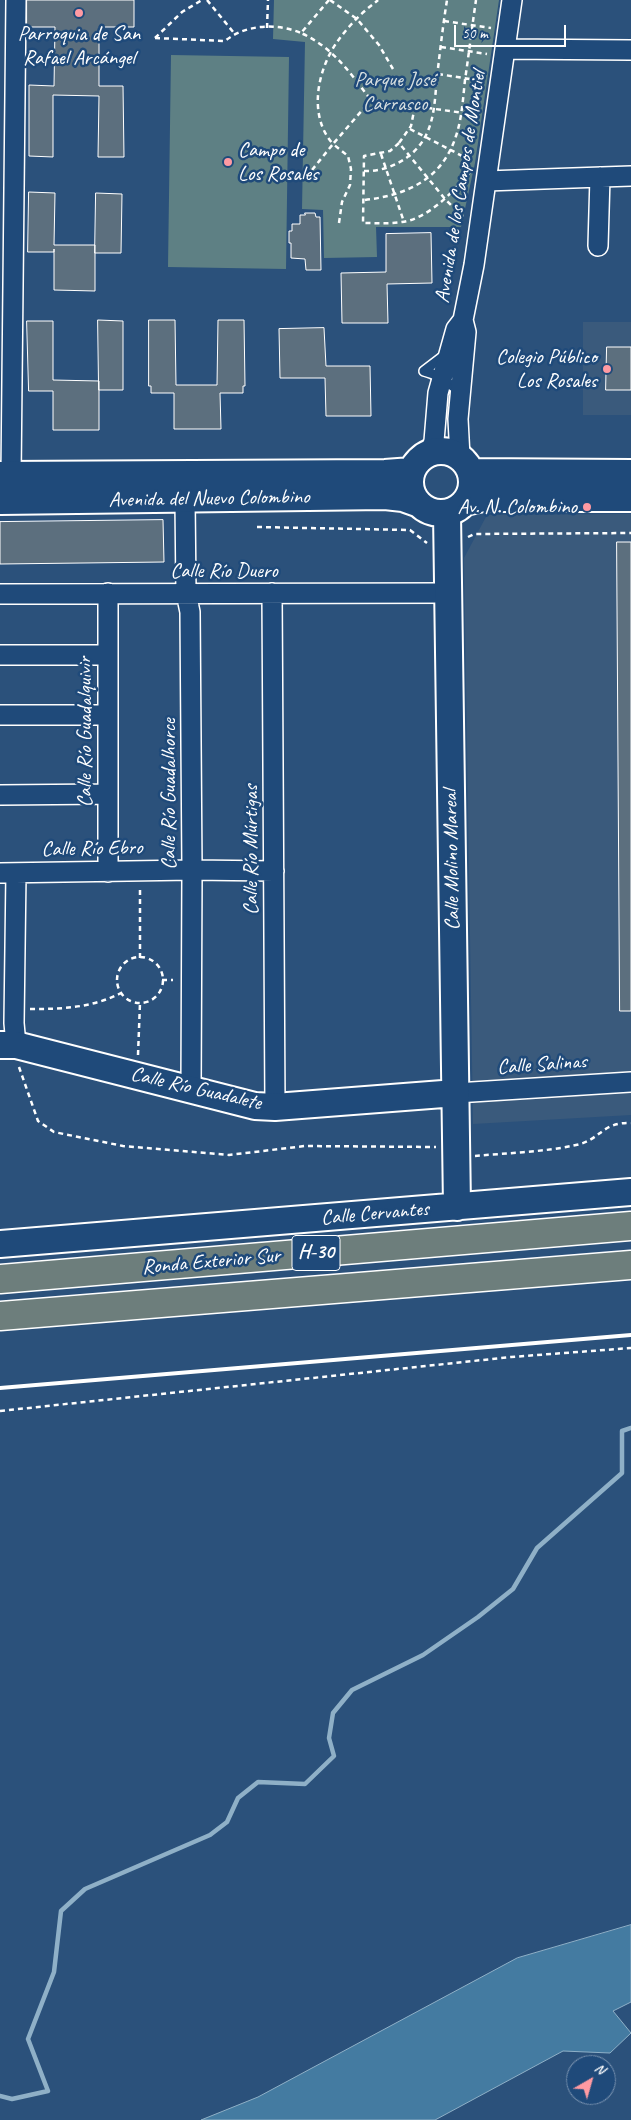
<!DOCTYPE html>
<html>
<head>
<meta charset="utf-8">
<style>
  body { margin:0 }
  #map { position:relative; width:631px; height:2120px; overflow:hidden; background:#2b517b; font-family:Caveat,sans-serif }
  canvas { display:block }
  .north { position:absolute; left:566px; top:2055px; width:50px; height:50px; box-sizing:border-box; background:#1f4a7a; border:1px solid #7992af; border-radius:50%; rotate:38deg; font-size:14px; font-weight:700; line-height:20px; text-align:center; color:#fff }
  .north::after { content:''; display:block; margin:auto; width:18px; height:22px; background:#ff9aa2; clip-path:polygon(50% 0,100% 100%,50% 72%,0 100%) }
  .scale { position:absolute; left:454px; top:25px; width:112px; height:22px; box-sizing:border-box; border:2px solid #fff; border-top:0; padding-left:6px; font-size:15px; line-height:18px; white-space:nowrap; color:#fff; -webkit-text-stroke:4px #1f4a7a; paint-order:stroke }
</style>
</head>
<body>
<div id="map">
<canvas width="631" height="2120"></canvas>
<div class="north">N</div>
<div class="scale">50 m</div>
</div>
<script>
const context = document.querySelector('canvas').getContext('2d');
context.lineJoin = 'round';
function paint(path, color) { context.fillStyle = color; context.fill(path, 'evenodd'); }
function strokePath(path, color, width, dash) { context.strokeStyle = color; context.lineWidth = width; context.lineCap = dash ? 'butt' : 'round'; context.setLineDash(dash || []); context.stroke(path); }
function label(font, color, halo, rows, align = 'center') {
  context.font = font + ' Caveat,sans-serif'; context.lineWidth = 5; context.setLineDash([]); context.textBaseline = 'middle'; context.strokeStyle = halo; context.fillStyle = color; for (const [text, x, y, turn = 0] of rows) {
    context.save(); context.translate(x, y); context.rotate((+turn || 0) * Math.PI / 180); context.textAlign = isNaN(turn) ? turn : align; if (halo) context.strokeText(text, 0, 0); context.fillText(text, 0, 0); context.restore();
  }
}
paint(new Path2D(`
  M583 322H631V415H583Z
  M631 514V1115L473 1124 464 558 487 515Z`), '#3a5a7c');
paint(new Path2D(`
  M274 0H499L475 163 461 227H376L377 257 324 258 323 210 302 209 305 42 273 39Z
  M171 55 289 57 286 269 168 267Z`), '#5e8084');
const water = new Path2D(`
  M631 1925V2002L613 2011 631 2033 610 2053 563 2051 435 2120H201L258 2097 517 1958Z`);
paint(water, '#447ba1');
strokePath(water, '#8fb0c7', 1);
strokePath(new Path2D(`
  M0 2096 12 2099 48 2091 28 2039 54 1972 61 1911 85 1889 210 1835 227 1822 238 1798 258 1782 305 1784 334 1756 329 1738 333 1713 352 1690 423 1655 478 1617 513 1589 537 1548 622 1473V1431L631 1428`), '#8fb0c7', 4.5);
const building = new Path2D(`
  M27 0H134V27H99V86H123L124 157H98L99 96 53 95V157L29 156V85L54 86 55 27H27Z
  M29 192 55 193 54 245H95V291L54 290V249V252H28Z
  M96 193 122 194 121 253H95Z
  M305 213H315L316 217H320L321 270H306L305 259 291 258V243H289V231H292V224H300V215H305Z
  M431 233 432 283 387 284 388 323H342L341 273 386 272V234Z
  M98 320 123 321V390H99Z
  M149 320H175L176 385H217L218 320H244L245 386H243V393H220L221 429H174V393H151V386H149Z
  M27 321H53V380L99 381V430H53V391H29Z
  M324 328 326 366H370L371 416H326L325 378H280L279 329Z
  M607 347H631V390H606Z
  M163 520 164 562 0 564V522Z
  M617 542H631V1011H620Z`);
paint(building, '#5c6f7e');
strokePath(building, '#fff', 1);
const lane = new Path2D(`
  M424 371C438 374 449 384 461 392
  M424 371 445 355`);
const street = new Path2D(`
  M505 49 631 50
  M486 181 631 176
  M598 246 600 177
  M430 453 434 441 438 393 456 329 463 320 474 265 512 0
  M460 457 458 419 466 332 463 320
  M11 475 16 0
  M185 500 186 593 190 612 192 870 191 1089
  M108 593V872
  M272 593 275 1107
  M0 594 448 593
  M0 655H108
  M0 715H108
  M0 795 108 794
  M0 873 192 870 274 871
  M16 873 14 1023 16 1045
  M456 1093 631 1082`);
const secondary = new Path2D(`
  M410 482a31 31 0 1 1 62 0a31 31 0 1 1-62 0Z
  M471 472 631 473
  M0 475 385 473 412 471
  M0 501 385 496 403 498 417 503
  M466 502 483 498H631
  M447 513 457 1207
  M0 1045H16L255 1106 275 1107 456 1093
  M0 1244 631 1192`);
const highway = new Path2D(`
  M0 1279 631 1226
  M0 1316 631 1265`);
strokePath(lane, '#fff', 12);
strokePath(street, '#fff', 22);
strokePath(secondary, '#fff', 30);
strokePath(highway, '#fff', 31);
strokePath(new Path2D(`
  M207 0 234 33
  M329 0 301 33C334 48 350 73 371 100L478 115
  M330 0 357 19 379 45 393 69
  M444 21 491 28
  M267 28 268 0
  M155 38 225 41C246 24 277 23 301 33
  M155 38 182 12 202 0
  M441 47 487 54
  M438 74 483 81
  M415 106 411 126 399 143 445 199 463 217
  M410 129 472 161
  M399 143 390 151 364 156 363 223C376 223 389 224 402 222 428 219 454 191 470 172
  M381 154 404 222
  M312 170 333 144C308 116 317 71 337 42 345 31 355 19 366 10 370 6 374 4 378 0
  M364 171C388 172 414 158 425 137 435 119 435 96 437 77 440 51 443 25 447 0
  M365 200C406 195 442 180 456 136 462 118 463 98 465 80 469 53 472 27 476 0
  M339 223 342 202 350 185 351 169 348 156 333 144 371 100
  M257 527 410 530 427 543
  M468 537 474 534 631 533
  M117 980a23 23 0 1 1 46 0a23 23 0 1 1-46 0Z
  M140 958V886
  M162 980H173
  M30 1009C62 1009 92 1008 121 993
  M138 1055 140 1003
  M19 1067 38 1121 54 1132 123 1146 229 1155 305 1146 436 1147
  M475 1156C507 1153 545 1152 576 1145 601 1140 601 1122 631 1123
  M0 1411 511 1357 631 1348`), '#fff', 2.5, [5, 4]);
strokePath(lane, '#1f4a7a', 9);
strokePath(street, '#1f4a7a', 19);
strokePath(secondary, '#1f4a7a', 26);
strokePath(highway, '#6d7e7c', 28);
strokePath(new Path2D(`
  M0 1388 631 1335`), '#fff', 4);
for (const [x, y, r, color] of [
  [79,13,5,"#ff9aa2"],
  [228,162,5,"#ff9aa2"],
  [607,369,5,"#ff9aa2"],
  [587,507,5,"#ff9aa2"]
]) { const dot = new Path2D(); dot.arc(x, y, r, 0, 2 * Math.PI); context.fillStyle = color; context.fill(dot); strokePath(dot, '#1f4a7a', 2); }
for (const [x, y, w] of [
  [316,1253,48]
]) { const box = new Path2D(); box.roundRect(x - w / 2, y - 17.5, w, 35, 4); context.fillStyle = '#1f4a7a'; context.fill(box); strokePath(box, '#fff', 1); }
label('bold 20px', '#fff', null, [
  ["H-30",316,1253]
]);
label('21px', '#fff', '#1f4a7a', [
  ["Parroquia de San",79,34,"center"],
  ["Rafael Arcángel",79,58,"center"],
  ["Campo de",238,150,"left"],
  ["Los Rosales",238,174,"left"],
  ["Colegio Público",597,357],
  ["Los Rosales",597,381],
  ["Av. N. Colombino",577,507]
], 'right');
label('21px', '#d7dfe0', '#1f4a7a', [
  ["Parque José",395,80],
  ["Carrasco",395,104]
]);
label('21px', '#fff', '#1f4a7a', [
  ["Avenida de los Campos de Montiel",461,187,-81],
  ["Avenida del Nuevo Colombino",209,499,-1],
  ["Calle Río Duero",224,571],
  ["Calle Río Guadalquivir",85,732,-90],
  ["Calle Río Guadalhorce",169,794,-90],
  ["Calle Río Ebro",92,849,-1],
  ["Calle Río Múrtigas",251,850,-90],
  ["Calle Molino Mareal",452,860,-91],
  ["Calle Salinas",542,1065,-4],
  ["Calle Río Guadalete",196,1089,13],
  ["Calle Cervantes",375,1214,-5],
  ["Ronda Exterior Sur",211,1262,-5]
]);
</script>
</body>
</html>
